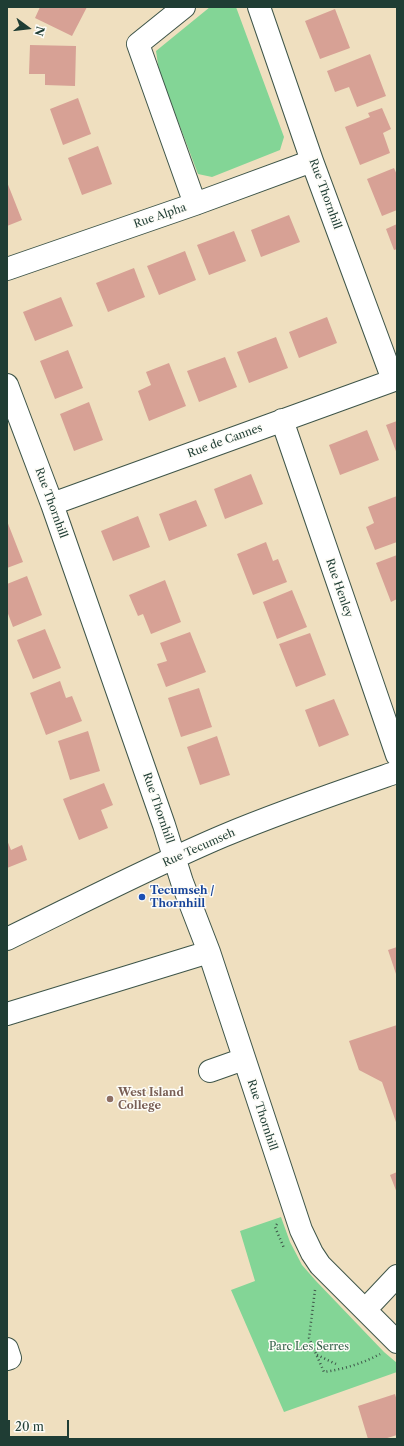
<!DOCTYPE html>
<html>
<head>
<meta charset="utf-8">
<style>
  body { margin:0 }
  #map { position:relative; width:404px; height:1446px; overflow:hidden; background:#efdfbf; font-family:"Libre Caslon Text",serif }
  canvas { display:block }
  .frame { position:absolute; inset:0; border:8px solid #1f3d34; pointer-events:none }
  .north { position:absolute; left:8px; top:8px; width:40px; height:40px; -webkit-text-stroke:3px #fdfcf7; paint-order:stroke; rotate:105deg; font-size:11px; font-weight:700; line-height:16px; text-align:center; color:#1f3d34 }
  .north::after { content:''; display:block; margin:auto; width:14px; height:18px; background:#1f3d34; clip-path:polygon(50% 0,100% 100%,50% 72%,0 100%) }
  .scale { position:absolute; left:8px; top:1420px; width:61px; height:18px; box-sizing:border-box; border:2px solid #1f3d34; border-top:0; padding-left:5px; font-size:12px; line-height:14px; white-space:nowrap; color:#1f3d34; -webkit-text-stroke:3px #fdfcf7; paint-order:stroke }
</style>
</head>
<body>
<div id="map">
<canvas width="404" height="1446"></canvas>
<div class="frame"></div>
<div class="north">N</div>
<div class="scale">20 m</div>
</div>
<script>
const context = document.querySelector('canvas').getContext('2d');
context.lineJoin = 'round';
function paint(path, color) { context.fillStyle = color; context.fill(path, 'evenodd'); }
function strokePath(path, color, width, dash) { context.strokeStyle = color; context.lineWidth = width; context.lineCap = dash ? 'butt' : 'round'; context.setLineDash(dash || []); context.stroke(path); }
function label(font, color, halo, rows, align = 'center') {
  context.font = font + ' "Libre Caslon Text",serif'; context.lineWidth = 3; context.setLineDash([]); context.textBaseline = 'middle'; context.strokeStyle = halo; context.fillStyle = color; for (const [text, x, y, turn = 0] of rows) {
    context.save(); context.translate(x, y); context.rotate((+turn || 0) * Math.PI / 180); context.textAlign = isNaN(turn) ? turn : align; if (halo) context.strokeText(text, 0, 0); context.fillText(text, 0, 0); context.restore();
  }
}
paint(new Path2D(`
  M210 7H236L284 137 280 150 212 177 198 174 159 71 156 51Z
  M281 1217 290 1242 302 1265 316 1281 384 1352 397 1363V1372L284 1412 231 1290 255 1281 240 1231Z`), '#83d596');
paint(new Path2D(`
  M40 7H87L72 36 35 18Z
  M335 9 350 48 320 59 305 21Z
  M30 45 76 46 75 86 45 85V74H29Z
  M370 54 386 96 357 107 349 87 335 92 327 71Z
  M78 98 91 134 63 145 50 109Z
  M382 108 391 129 383 133 390 153 360 165 345 127 370 117 368 113Z
  M98 146 112 184 82 195 68 158Z
  M394 168 397 175V210L382 216 367 179Z
  M7 182 22 220 7 226Z
  M289 215 300 242 261 257 251 230Z
  M397 224V249L394 250 386 229Z
  M234 231 246 261 209 275 197 245Z
  M185 251 196 280 159 295 147 266Z
  M134 268 145 297 108 312 96 283Z
  M61 297 73 326 35 341 23 312Z
  M327 317 337 343 299 358 289 332Z
  M276 337 288 368 249 383 237 352Z
  M68 350 83 388 55 399 40 361Z
  M225 357 237 387 199 402 187 371Z
  M169 363 186 406 149 421 138 391 151 385 146 372Z
  M89 402 103 440 74 451 60 414Z
  M397 421V454L386 425Z
  M367 430 379 460 340 475 329 445Z
  M251 474 263 504 225 519 214 489Z
  M397 496V542L375 550 366 527 374 523 368 507Z
  M196 500 207 526 169 541 159 514Z
  M138 516 150 547 113 561 101 531Z
  M7 521 23 562 7 568Z
  M266 542 273 561 278 559 287 582 253 595 237 554Z
  M397 555V599L391 602 376 563Z
  M27 576 42 615 13 627 7 611V584Z
  M165 580 181 622 151 634 143 614 138 616 129 595Z
  M292 590 307 627 277 639 263 602Z
  M45 629 61 668 33 679 17 640Z
  M190 632 206 672 166 687 157 664 167 661 160 643Z
  M310 633 326 675 296 687 279 644Z
  M60 681 66 698 72 696 82 721 46 735 30 693Z
  M199 688 212 727 181 737 168 698Z
  M334 699 349 735 319 747 305 710Z
  M88 731 100 771 70 780 58 741Z
  M217 736 230 775 200 785 187 747Z
  M104 783 113 805 101 810 108 828 79 840 63 799Z
  M7 840 11 850 22 845 27 860 7 868Z
  M397 947V977L388 950Z
  M397 1025V1125L382 1082 359 1070 349 1041Z
  M397 1172V1193L390 1175Z
  M395 1394 397 1401V1435L384 1439H368L358 1406Z`), '#d7a195');
const minor = new Path2D(`
  M184 7 138 44 195 204
  M259 7 312 161 393 380
  M7 269 195 204 312 161
  M7 385 52 504 164 825 182 882 209 952 301 1230 312 1253 320 1265 397 1342
  M282 420 397 755
  M52 504 397 379
  M7 939C79 904 150 867 223 836 280 812 339 792 397 772
  M7 1014 209 952
  M210 1071 244 1059
  M365 1310 397 1276
  M7 1349 10 1358 7 1359`);
strokePath(minor, '#3e5549', 24);
strokePath(new Path2D(`
  M277 1224 275 1227 284 1248
  M315 1290 309 1338 324 1372C343 1369 362 1364 380 1354
  M317 1355 336 1364`), '#3e5549', 2.5, [1, 3]);
strokePath(minor, '#fff', 22);
for (const [x, y, r, color] of [
  [142,897,4,"#1a4fb4"],
  [110,1099,4,"#8d6e63"]
]) { const dot = new Path2D(); dot.arc(x, y, r, 0, 2 * Math.PI); context.fillStyle = color; context.fill(dot); strokePath(dot, '#fdfcf7', 1.5); }
label('11px', '#1f3d34', '#fdfcf7', [
  ["Rue Thornhill",325,194,70],
  ["Rue Alpha",160,216,-19],
  ["Rue de Cannes",225,441,-20],
  ["Rue Thornhill",51,503,70],
  ["Rue Henley",339,588,71],
  ["Rue Thornhill",158,808,71],
  ["Rue Tecumseh",199,848,-24],
  ["Rue Thornhill",262,1115,72]
]);
label('bold 11px', '#164399', '#fdfcf7', [
  ["Tecumseh /",150,891],
  ["Thornhill",150,904]
], 'left');
label('bold 11px', '#785e54', '#fdfcf7', [
  ["West Island",118,1093],
  ["College",118,1106]
], 'left');
label('11px', '#38634c', '#fdfcf7', [
  ["Parc Les Serres",309,1347]
]);
</script>
</body>
</html>
